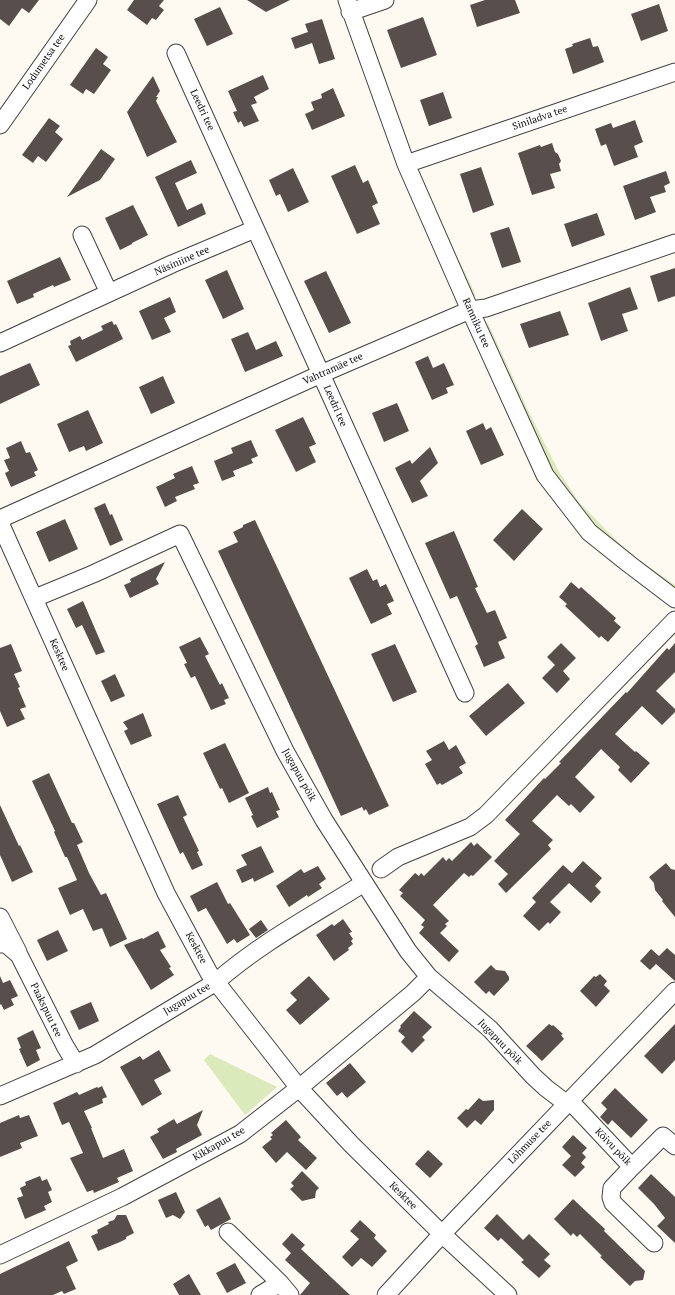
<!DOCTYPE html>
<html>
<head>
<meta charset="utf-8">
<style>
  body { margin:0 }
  canvas { display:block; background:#fffaf1 }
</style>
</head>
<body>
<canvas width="675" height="1295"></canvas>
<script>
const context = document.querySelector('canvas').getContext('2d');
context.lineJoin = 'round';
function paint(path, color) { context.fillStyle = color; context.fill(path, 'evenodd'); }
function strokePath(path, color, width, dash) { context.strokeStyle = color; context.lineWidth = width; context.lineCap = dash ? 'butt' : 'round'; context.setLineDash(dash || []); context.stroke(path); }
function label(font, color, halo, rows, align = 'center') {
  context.font = font + ' "PT Serif",serif'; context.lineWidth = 4; context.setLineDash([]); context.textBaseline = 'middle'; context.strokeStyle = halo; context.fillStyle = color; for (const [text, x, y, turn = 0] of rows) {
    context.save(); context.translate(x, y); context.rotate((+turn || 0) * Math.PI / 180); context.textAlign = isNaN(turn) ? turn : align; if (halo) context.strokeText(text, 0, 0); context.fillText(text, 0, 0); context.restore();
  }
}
paint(new Path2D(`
  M364 18 386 80 388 91 363 26Z
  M419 170 457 256 474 291 476 297 471 293 417 174Z
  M487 321 527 408 558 470 579 502 620 544 633 555 630 558C608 538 586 519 569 495 556 477 547 458 538 439 520 403 504 367 488 331Z
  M638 559 675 585V590L637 564Z
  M210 1054 277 1087 245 1115 204 1060Z`), '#daeaba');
paint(new Path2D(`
  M0 0H39L29 13 22 8 9 26 0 19Z
  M134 0H164L159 6 164 10 156 20 152 18 147 25 127 10Z
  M247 0H290L266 12Z
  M485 0H515L520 13 477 27 470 5Z
  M659 4 668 31 641 41 631 14Z
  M220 7 233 34 207 46 194 19Z
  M423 17 437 55 401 68 387 30Z
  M322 19 335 59 319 64 312 43 295 49 291 38 308 32 305 24Z
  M590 38 593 47 598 46 604 62 573 74 565 49 573 46 572 44Z
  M96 48 108 57 103 64 111 70 94 94 86 89 83 94 70 85Z
  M263 75 269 89 254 97 257 103 251 105 259 121 244 127 241 121 238 123 233 112 237 111 228 91Z
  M153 76 160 91 156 97H158L156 101 177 142 147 157 127 112Z
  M333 88 345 116 312 130 305 114 314 110 311 102 322 98 321 94Z
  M443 92 452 118 429 126 420 100Z
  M49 118 60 126 55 132 63 139 46 162 38 156 33 163 22 155Z
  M635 120 643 142 634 146 638 157 614 166 606 144 601 146 595 129 611 123 613 128Z
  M552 143 555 152 558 154 561 161 559 164 561 171 550 174 555 188 532 195 518 153 540 145 541 147Z
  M101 149 115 159 100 180 67 197Z
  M191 160 197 173 175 183 187 210 202 203 206 214 178 227 155 177Z
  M355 165 363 183 368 180 378 203 372 206 380 224 357 234 331 176Z
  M481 167 494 205 473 213 460 174Z
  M293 168 309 202 288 212 280 194 276 196 269 180Z
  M666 171 670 183 664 186 666 192 650 197 656 212 635 220 623 186Z
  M133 205 148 235 132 243V244L120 250 105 218Z
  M597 213 605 235 572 247 564 224Z
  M509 227 521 262 502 268 490 233Z
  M60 257 71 280 54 287 53 285 33 294 34 297 17 304 7 281Z
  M675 268V296L658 302 650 276Z
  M227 270 244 309 223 319 205 280Z
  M326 271 351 323 329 333 304 281Z
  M630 287 638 309 622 314 628 331 601 341 588 303Z
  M170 297 176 312 164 318 171 332 152 340 139 311Z
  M560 311 569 335 529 348 520 324Z
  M112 321 114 325 116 324 123 339 76 362 68 346 71 345 70 341 80 336 82 340 103 330 101 326Z
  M248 332 256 350 276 341 283 356 245 372 231 339Z
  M428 356 433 368 444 363 454 385 446 388 448 393 432 400 415 362Z
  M30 363 40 385 0 404V376Z
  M163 376 175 403 151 414 139 387Z
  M397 403 409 431 384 442 372 413Z
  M88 410 103 443 86 451 84 446 69 452 57 424Z
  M303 417 316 444 309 447 316 462 296 472 275 430Z
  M483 423 486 430 491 427 504 455 481 465 466 431Z
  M251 440 258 456 251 459 253 463 233 471 235 476 222 481 214 461 233 453 231 448Z
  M21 441 26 453 30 452 38 470 34 472 36 476 11 487 5 473 9 471 4 460 10 458 6 448Z
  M430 447 438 463 420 481 428 496 412 503 395 468 410 460 412 464Z
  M192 466 199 483 193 485 195 489 175 497 177 501 165 507 156 487 175 478 173 474Z
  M105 503 110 515 112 514 123 540 110 546 94 508Z
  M522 509 543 529 514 561 493 540Z
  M65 519 78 549 49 562 36 532Z
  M255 520 389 806 369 815 366 809 364 811 362 807 341 816 218 551 238 542 233 532 243 527V525Z
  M454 531 478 587 475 588 487 613 495 610 507 638 498 642 505 658 484 667 475 646 478 644 457 596 450 599 425 543Z
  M165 562 156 579 159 584 130 598 124 585 131 582 130 579Z
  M367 569 373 581 377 579 380 587 386 584 394 601 387 604 392 614 371 624 349 578Z
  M571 582 579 589 581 587 616 618 614 621 621 627 608 642 601 636 599 638 565 606 567 604 559 597Z
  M83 601 105 652 96 655 82 625 76 628 67 609Z
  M200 637 209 654 205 656 220 685 222 683 229 698 224 700 226 704 211 710 195 676 191 678 184 664 187 663 179 647Z
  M561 643 576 658 563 671 570 679 557 693 542 678 555 665 547 657Z
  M675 643V672L656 691 675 709V712L662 725 642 706 615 734 635 752 636 751 650 763 631 783 618 770 620 767 601 749 575 777 595 797 580 813 571 804 569 806 557 795 532 821 553 840 548 845 551 849 506 893 498 884 508 874 494 861 520 834 505 820 544 778 545 779 561 763 559 762 626 692 627 693 667 648 669 650Z
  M11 644 22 671 14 674 20 687 18 688 26 707 20 709 25 719 7 727 0 711V648Z
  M395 644 417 692 393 702 371 654Z
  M115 674 125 696 111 702 101 681Z
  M508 683 525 703 486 736 469 716Z
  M143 713 152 736 131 745 124 731 128 729 123 722Z
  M444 741 449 750 456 745 466 763 459 767 463 773 442 785 440 783 437 785 425 764 432 760 426 751Z
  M225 743 249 793 229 803 222 788 220 789 203 753Z
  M49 773 72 823H74L83 842 77 845 89 873 101 895 106 893 127 939 110 947 102 928 93 931 83 909 70 915 58 888 77 880 67 857H65L54 832 55 831 32 781Z
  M268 787 270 793 272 792 280 810 276 811 279 817 257 828 251 816 253 815 245 798Z
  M178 795 187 815 183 817 199 851 197 852 203 865 192 870 183 852 180 854 157 804Z
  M0 805 19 846 20 845 33 872 12 882 0 855Z
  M471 842 474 846 477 843 492 857 473 876 471 875 469 877 464 873 433 905 449 921 445 924 447 926 440 933 459 951 449 962 419 933 424 927 421 925 425 920 400 896 403 893 399 890 415 873 419 876 421 873 424 876 443 857 446 861 449 858 452 861Z
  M261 846 274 872 254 882 253 878 242 883 236 870 247 865 241 855Z
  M583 861 602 878 595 886 601 892 591 903 569 883 550 902 561 912 550 924 548 922 539 931 523 916 536 902 532 898 563 865 572 873Z
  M666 863 671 869 675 870V917L662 901 663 900 655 890 654 883 649 877Z
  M318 866 326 879 319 884 322 888 308 897 307 895 289 907 276 886 301 869 304 873Z
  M217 882 228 904 230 903 250 935 237 943 234 939 227 944 206 908 198 912 190 896Z
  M343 919 352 932 349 933 353 939 351 941 353 944 348 948 349 950 334 961 316 935 332 924 334 926Z
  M261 920 268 930 256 938 249 929Z
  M58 930 68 951 47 961 37 940Z
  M158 931 166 947 160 950 171 967 169 968 174 975 151 990 124 945 142 938 143 939Z
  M667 948 675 955V981L656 964 650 970 640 961 651 949 659 956Z
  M491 965 496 970 505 971 509 977V980L494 996 489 991 486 994 474 982Z
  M600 974 607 981 604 985 610 991 596 1007 580 991 594 976 596 977Z
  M0 976 3 983 10 980 18 996 11 999 14 1005 4 1010 1 1004 0 1005Z
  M309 976 330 999 300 1025 286 1010 297 1000 290 993Z
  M91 1002 99 1021 79 1030 70 1011Z
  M414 1011 432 1027 422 1037 425 1040 412 1053 401 1042 405 1037 398 1031 401 1027 400 1026Z
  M549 1024 552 1026 553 1025 563 1034 561 1035 564 1039 542 1061 526 1046Z
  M675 1024V1060L662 1074 644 1056Z
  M33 1030 41 1048 36 1050 40 1060 27 1067 19 1049 21 1048 17 1038Z
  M159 1050 171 1071 154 1080 162 1094 142 1106 120 1067 140 1056 143 1060Z
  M350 1063 366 1082 347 1098 342 1092 337 1096 326 1083Z
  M102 1086 107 1097 102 1099 103 1103 84 1111 92 1128H91L103 1158 124 1149 133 1171 117 1178 119 1182 94 1193 93 1190 87 1192 70 1158 83 1153 69 1122 62 1125 53 1103 77 1092 79 1095 97 1087 98 1088Z
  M615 1088 648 1120 631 1138 612 1120 608 1125 600 1117 607 1109 601 1103Z
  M479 1098 483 1101 494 1100V1110L481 1125 475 1120 467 1128 457 1118 466 1109 468 1110Z
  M203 1110 197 1125 202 1135 176 1149 177 1152 163 1159 150 1137 159 1132 157 1129 174 1119 177 1124Z
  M19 1115 20 1118 29 1115 38 1136 20 1143 22 1148 0 1157V1123Z
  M286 1120 301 1137 298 1140 317 1158 306 1170 287 1152 276 1163 262 1147 272 1139 270 1137 273 1135 271 1133Z
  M573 1135 587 1148 582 1153 586 1157 581 1163 585 1167 575 1177 562 1165 571 1156 562 1147Z
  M428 1150 443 1164 430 1178 415 1164Z
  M302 1171 319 1188 316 1191 315 1198 302 1201 290 1189 294 1186 291 1183Z
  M651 1174 675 1197V1243L657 1226 665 1218 654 1204 638 1188Z
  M40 1176 42 1181 47 1179 52 1190 48 1192 52 1202 44 1206 46 1210 25 1219 17 1198 23 1196 20 1188 26 1185 25 1182Z
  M176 1192 185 1212 180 1219 173 1215 166 1218 158 1200Z
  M220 1197 231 1219 211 1230 208 1225 205 1227 196 1210Z
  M573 1199 605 1229 604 1231 645 1271 643 1280 635 1281 630 1286 600 1257 602 1256 580 1234 577 1237 573 1233 571 1236 554 1219Z
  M497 1214 523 1240 529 1234 550 1254 544 1260 551 1266 539 1278 521 1262 524 1260 501 1238 498 1241 484 1228Z
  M117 1215H126L134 1233 126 1237V1239L120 1242 98 1251 91 1236 98 1233 97 1230 109 1224 108 1222 114 1220Z
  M360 1220 376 1235 374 1238 387 1251 372 1267 361 1258 352 1267 342 1257 359 1239 350 1231Z
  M292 1233 305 1245 301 1249 350 1295H300L310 1283 285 1260 291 1253 282 1244Z
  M69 1241 78 1261 66 1267 76 1289 64 1294 62 1291 53 1295H0V1274Z
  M235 1263 246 1283 227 1293 216 1273Z
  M189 1274 201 1295H179L173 1284Z`), '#584e4b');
const minor = new Path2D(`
  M347 0 406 164 470 310 545 475 589 532 629 564 675 599
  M350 12 385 0
  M176 53 465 693
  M0 125 88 0
  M406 164 675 72
  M82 235 109 293
  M0 343 172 264 255 229
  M0 519 321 374 470 310 486 308 675 243
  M0 523 166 893 209 973 299 1088 351 1144 442 1234 508 1295
  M35 598 93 574 180 534 285 751 324 820 408 951 429 977 490 1029 533 1076 546 1088 567 1104
  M381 869 398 857 470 827 486 815 675 620
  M0 917 18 952
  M0 944H6L19 955 65 1046 76 1064
  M0 1096 95 1055 216 982C260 943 315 914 364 883
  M570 1101 632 1167 663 1136 675 1146
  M632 1167 612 1188 611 1197 613 1203 654 1243
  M228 1232 280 1283
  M0 1255 122 1197 240 1134 299 1088 413 993 429 977
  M260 1295 280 1283 290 1295
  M386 1295 442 1234 675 991`);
strokePath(minor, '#424242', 19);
strokePath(minor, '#fff', 17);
label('10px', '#0f0f0f', '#fff', [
  ["Lodumetsa tee",44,62,-55],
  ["Leedri tee",202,110,65],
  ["Siniladva tee",540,118,-19],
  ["Näsiniine tee",182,261,-24],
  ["Ranniku tee",476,323,66],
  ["Vahtramäe tee",333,369,-24],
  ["Leedri tee",335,406,66],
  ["Kesktee",59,655,66],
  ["Jugapuu põik",299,775,61],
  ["Kesktee",196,948,62],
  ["Jugapuu tee",187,999,-31],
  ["Paakspuu tee",46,1010,64],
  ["Jugapuu põik",500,1042,46],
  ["Lõhmuse tee",530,1142,-46],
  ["Kikkapuu tee",219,1144,-30],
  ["Kõivu põik",613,1147,46],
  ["Kesktee",403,1196,45]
]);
</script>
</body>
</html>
